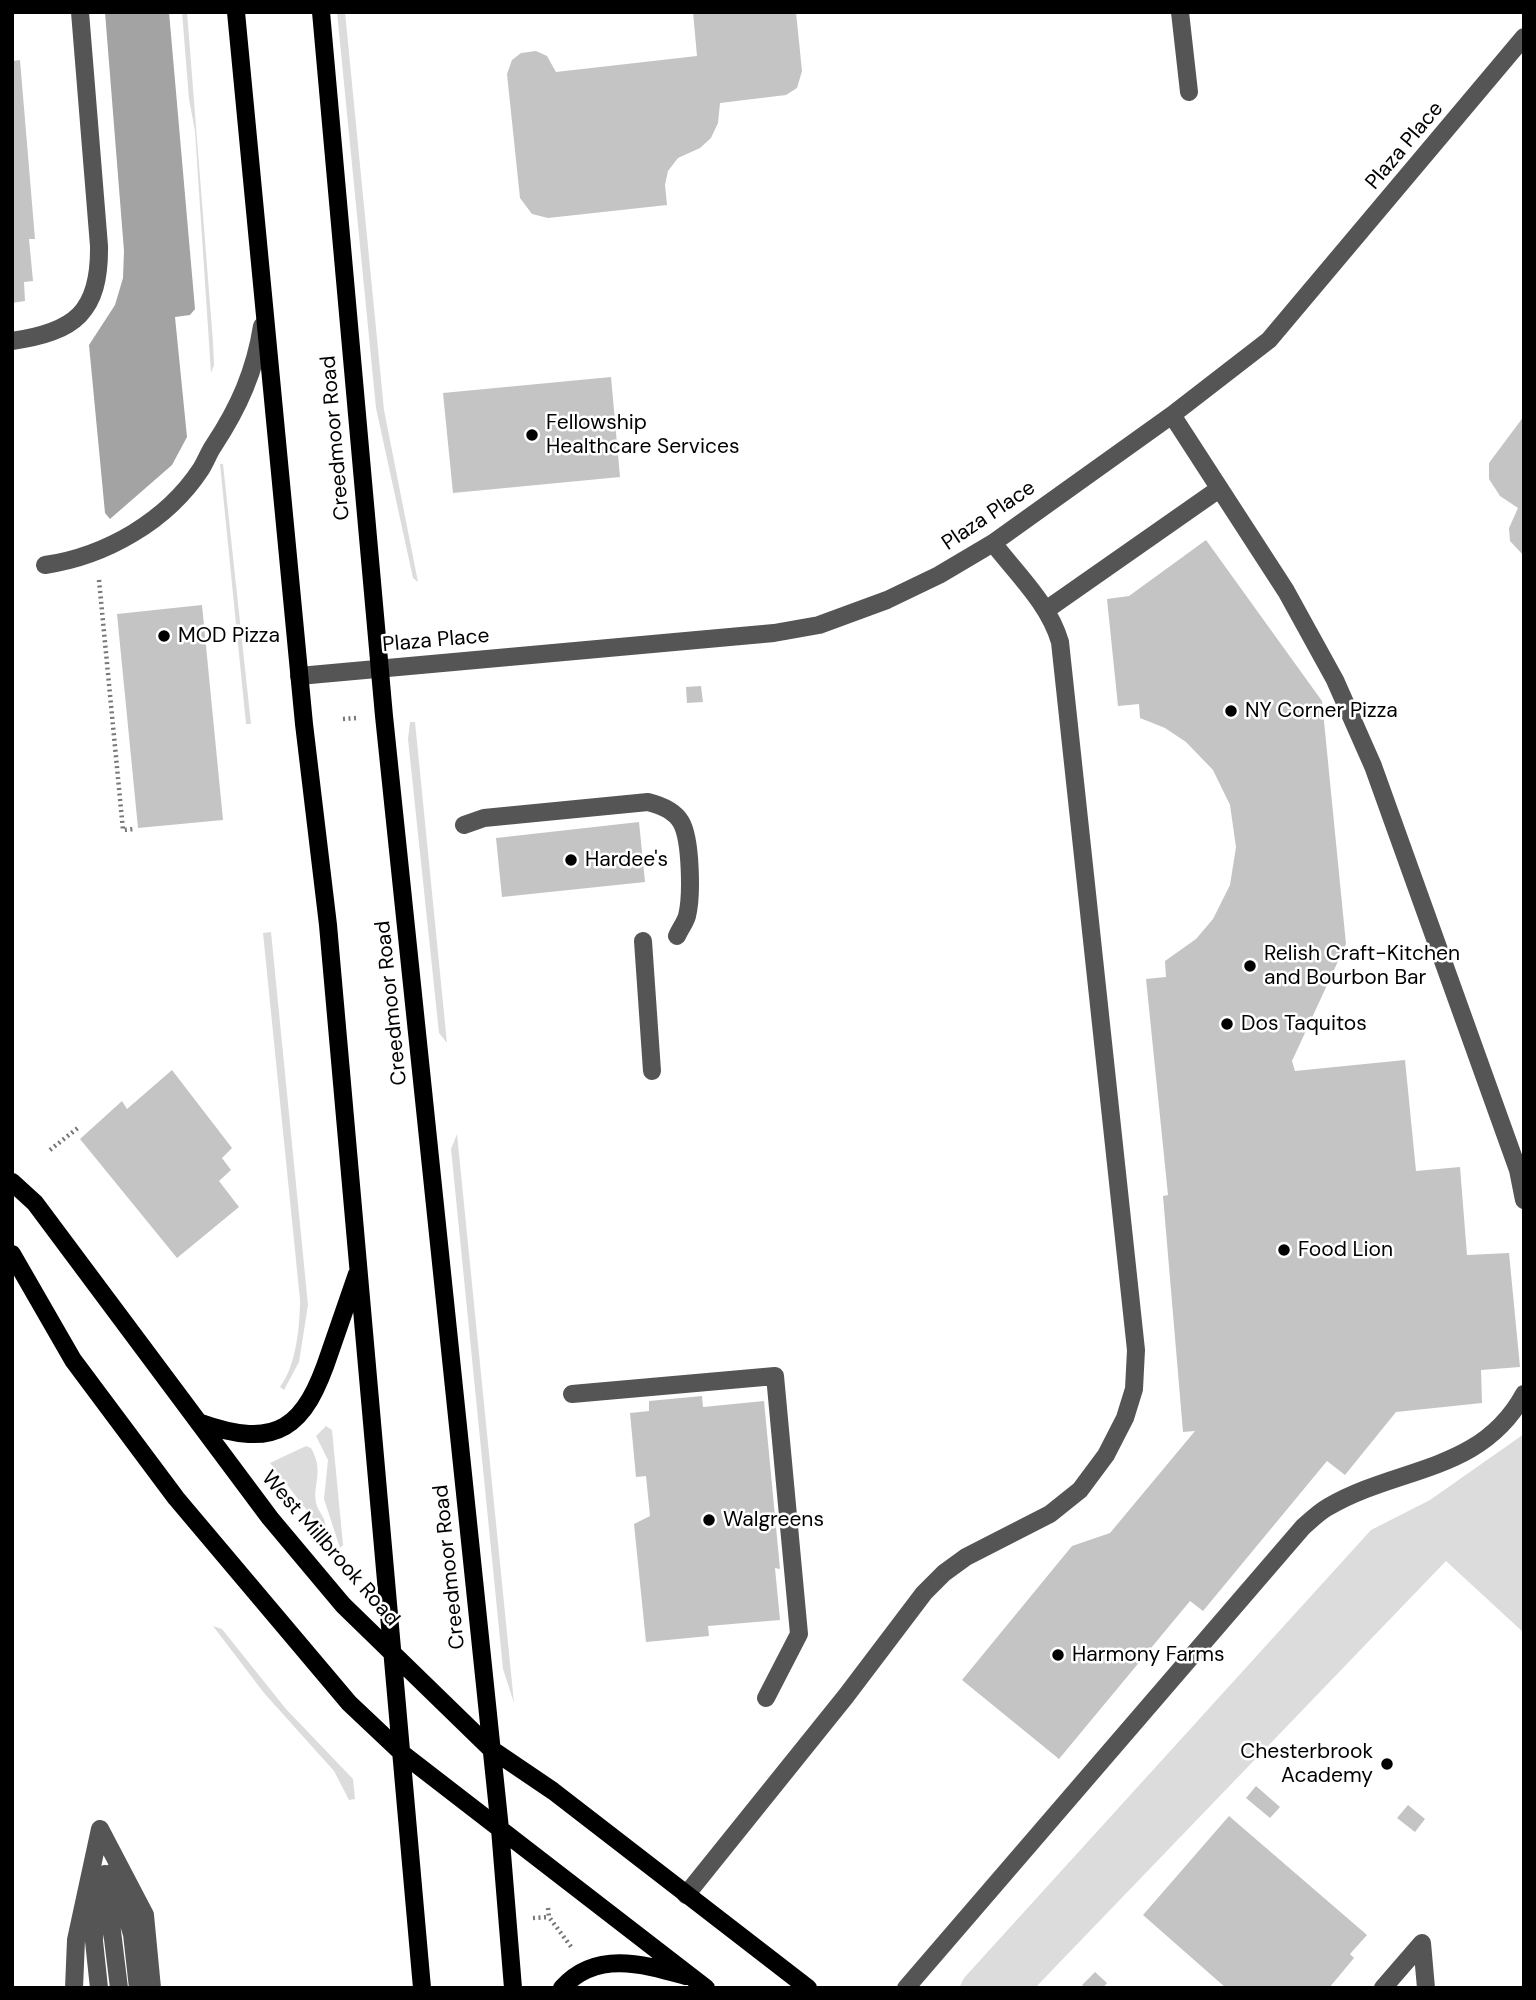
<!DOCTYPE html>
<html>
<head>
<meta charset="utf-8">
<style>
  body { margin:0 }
  #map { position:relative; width:1536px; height:2000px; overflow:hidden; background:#fff; font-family:"DM Sans",sans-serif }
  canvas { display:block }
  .frame { position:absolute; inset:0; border:14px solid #000; pointer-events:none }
</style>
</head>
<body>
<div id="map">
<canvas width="1536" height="2000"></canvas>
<div class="frame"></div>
</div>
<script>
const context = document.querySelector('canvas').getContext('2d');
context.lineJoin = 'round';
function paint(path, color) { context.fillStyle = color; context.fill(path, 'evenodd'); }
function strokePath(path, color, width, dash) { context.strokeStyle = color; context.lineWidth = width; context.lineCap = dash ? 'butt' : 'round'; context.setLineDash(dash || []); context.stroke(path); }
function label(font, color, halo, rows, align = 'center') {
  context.font = font + ' "DM Sans",sans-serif'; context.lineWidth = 5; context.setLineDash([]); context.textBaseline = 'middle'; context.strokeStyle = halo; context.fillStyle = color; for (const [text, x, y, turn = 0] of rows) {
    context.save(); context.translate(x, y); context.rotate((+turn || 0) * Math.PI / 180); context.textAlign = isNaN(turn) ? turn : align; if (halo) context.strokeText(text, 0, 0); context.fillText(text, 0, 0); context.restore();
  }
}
paint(new Path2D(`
  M182 12H187L213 342 214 365 211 373 195 131 189 99Z
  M337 12H345L384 410 418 582 413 578 376 408Z
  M220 464H223L251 724H246Z
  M410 722H415L447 1043 439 1033 408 739Z
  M271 932 308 1305 299 1362 284 1390 280 1387C296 1366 300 1326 300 1300L263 933Z
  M457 1134 514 1703 503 1669 451 1149Z
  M326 1426 332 1430 343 1545 340 1548 324 1499 328 1460 316 1436Z
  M1524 1434V1633L1446 1561 1035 1988H959L964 1978 1371 1530 1430 1500Z
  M306 1446 311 1448C327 1475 307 1491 320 1512 324 1519 328 1524 323 1531L270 1463Z
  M213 1626 222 1629 286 1709 353 1779 355 1799 349 1800 334 1771 264 1693Z`), '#dcdcdc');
paint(new Path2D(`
  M105 12H169L195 309 190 315 175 317 187 437 172 465 110 519 105 513 89 345 115 305 123 278 124 251Z`), '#a3a3a3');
paint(new Path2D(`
  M693 12H796L802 71 797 88 786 95 720 103 718 123 711 138 700 148 678 158 668 171 665 185 667 205 548 218 532 214 520 198 507 74 512 60 521 53 536 51 547 56 556 72 697 56Z
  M20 60 35 239H29L33 281 24 282 25 301 12 303V61Z
  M611 377 620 477 453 493 443 393Z
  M1524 416V556L1510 541 1509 528 1518 508 1500 496 1489 479V463Z
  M1206 540 1322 701 1346 944 1292 1061 1295 1071 1405 1060 1416 1171 1460 1167 1467 1255 1509 1253 1520 1367 1481 1370 1482 1403 1396 1412 1345 1475 1327 1461 1203 1611 1190 1601 1059 1759 962 1680 1072 1546 1110 1533 1195 1431 1183 1432 1163 1196 1168 1195 1146 979 1166 977 1165 961 1196 939 1213 919 1230 885 1236 847 1230 805 1213 770 1186 742 1165 728 1140 718 1139 704 1118 706 1107 599 1129 596Z
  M202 605 223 820 138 828 117 614Z
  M701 686 703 702 687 703 686 687Z
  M639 822 645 882 502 897 496 838Z
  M172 1070 232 1148 222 1158 231 1170 219 1181 239 1207 177 1258 80 1139 122 1101 127 1109Z
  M702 1396 703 1407 764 1401 780 1569 775 1568 780 1620 708 1626 709 1636 646 1642 634 1524 650 1516 646 1476 636 1477 630 1413 649 1411V1401Z
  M1256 1786 1280 1807 1270 1818 1246 1798Z
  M1408 1805 1425 1819 1415 1832 1397 1818Z
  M1229 1816 1367 1935 1350 1954 1354 1958 1329 1988H1226L1143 1915Z
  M1095 1972 1107 1983 1103 1988H1086L1082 1985Z`), '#c4c4c4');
strokePath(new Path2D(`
  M99 580 123 830 134 829
  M343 719 356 718
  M50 1150 79 1127
  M548 1908 549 1917 572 1948
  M533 1918 549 1917`), '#777', 4.5, [2, 3.5]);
strokePath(new Path2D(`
  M1180 12 1189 92
  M12 341C75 332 100 312 99 246L80 12
  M1172 415 1286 591 1335 680 1373 766 1518 1170 1524 1200
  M45 565C106 556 167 521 201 469 206 461 209 452 214 445 239 407 255 371 262 326
  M1046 610 1219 489
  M299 676 774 633 819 625 887 600 939 575 993 543 1172 415 1269 340 1524 37
  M464 825 484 818 648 802C660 805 674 810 681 822 691 839 692 896 687 916 685 923 680 929 677 936
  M643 941 652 1071
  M572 1394 775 1376 799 1634 766 1698
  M100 1829 145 1915 152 1988
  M113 1872 132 1934 138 1988
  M105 1874 119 1988
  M97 1881 94 1941 99 1988
  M686 1895 846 1696 924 1593 944 1573 966 1557 1050 1514 1080 1490 1106 1455 1125 1418 1134 1389 1136 1350 1060 642C1049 604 1017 574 993 543
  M74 1988 76 1940 100 1829
  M906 1988 1303 1527C1311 1520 1319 1512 1328 1507 1398 1466 1481 1473 1524 1394
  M1383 1988 1422 1943 1426 1988`), '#555', 18);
strokePath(new Path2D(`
  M236 12 304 724 328 925 422 1988
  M321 12 384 716 500 1829 513 1988
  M12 1182 35 1203 270 1518 343 1605 491 1749 553 1791 808 1988
  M12 1254 73 1360 176 1498 349 1703 403 1754 706 1988
  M198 1422C278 1451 305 1428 330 1352 339 1326 348 1300 357 1274
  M562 1988C596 1950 643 1964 686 1976`), '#000', 18);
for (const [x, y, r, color] of [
  [532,435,7,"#000"],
  [164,636,7,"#000"],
  [1231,711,7,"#000"],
  [571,860,7,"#000"],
  [1250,966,7,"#000"],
  [1227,1024,7,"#000"],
  [1284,1250,7,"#000"],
  [709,1520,7,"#000"],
  [1058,1655,7,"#000"],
  [1387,1764,7,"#000"]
]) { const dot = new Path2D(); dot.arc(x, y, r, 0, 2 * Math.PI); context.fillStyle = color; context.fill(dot); strokePath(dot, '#fff', 2.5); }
label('21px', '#000', '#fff', [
  ["Plaza Place",1405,146,-50],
  ["Creedmoor Road",336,438,-95],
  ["Plaza Place",989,516,-34],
  ["Plaza Place",436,641,-5],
  ["Creedmoor Road",392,1003,-96],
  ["West Millbrook Road",330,1549,49],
  ["Creedmoor Road",450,1567,-96]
]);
label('21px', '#000', '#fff', [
  ["Fellowship",546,423],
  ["Healthcare Services",546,447],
  ["MOD Pizza",178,636],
  ["NY Corner Pizza",1245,711],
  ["Hardee's",585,860],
  ["Relish Craft-Kitchen",1264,954],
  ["and Bourbon Bar",1264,978],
  ["Dos Taquitos",1241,1024],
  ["Food Lion",1298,1250],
  ["Walgreens",723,1520],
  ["Harmony Farms",1072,1655],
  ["Chesterbrook",1373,1752,"right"],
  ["Academy",1373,1776,"right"]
], 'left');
</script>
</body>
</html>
